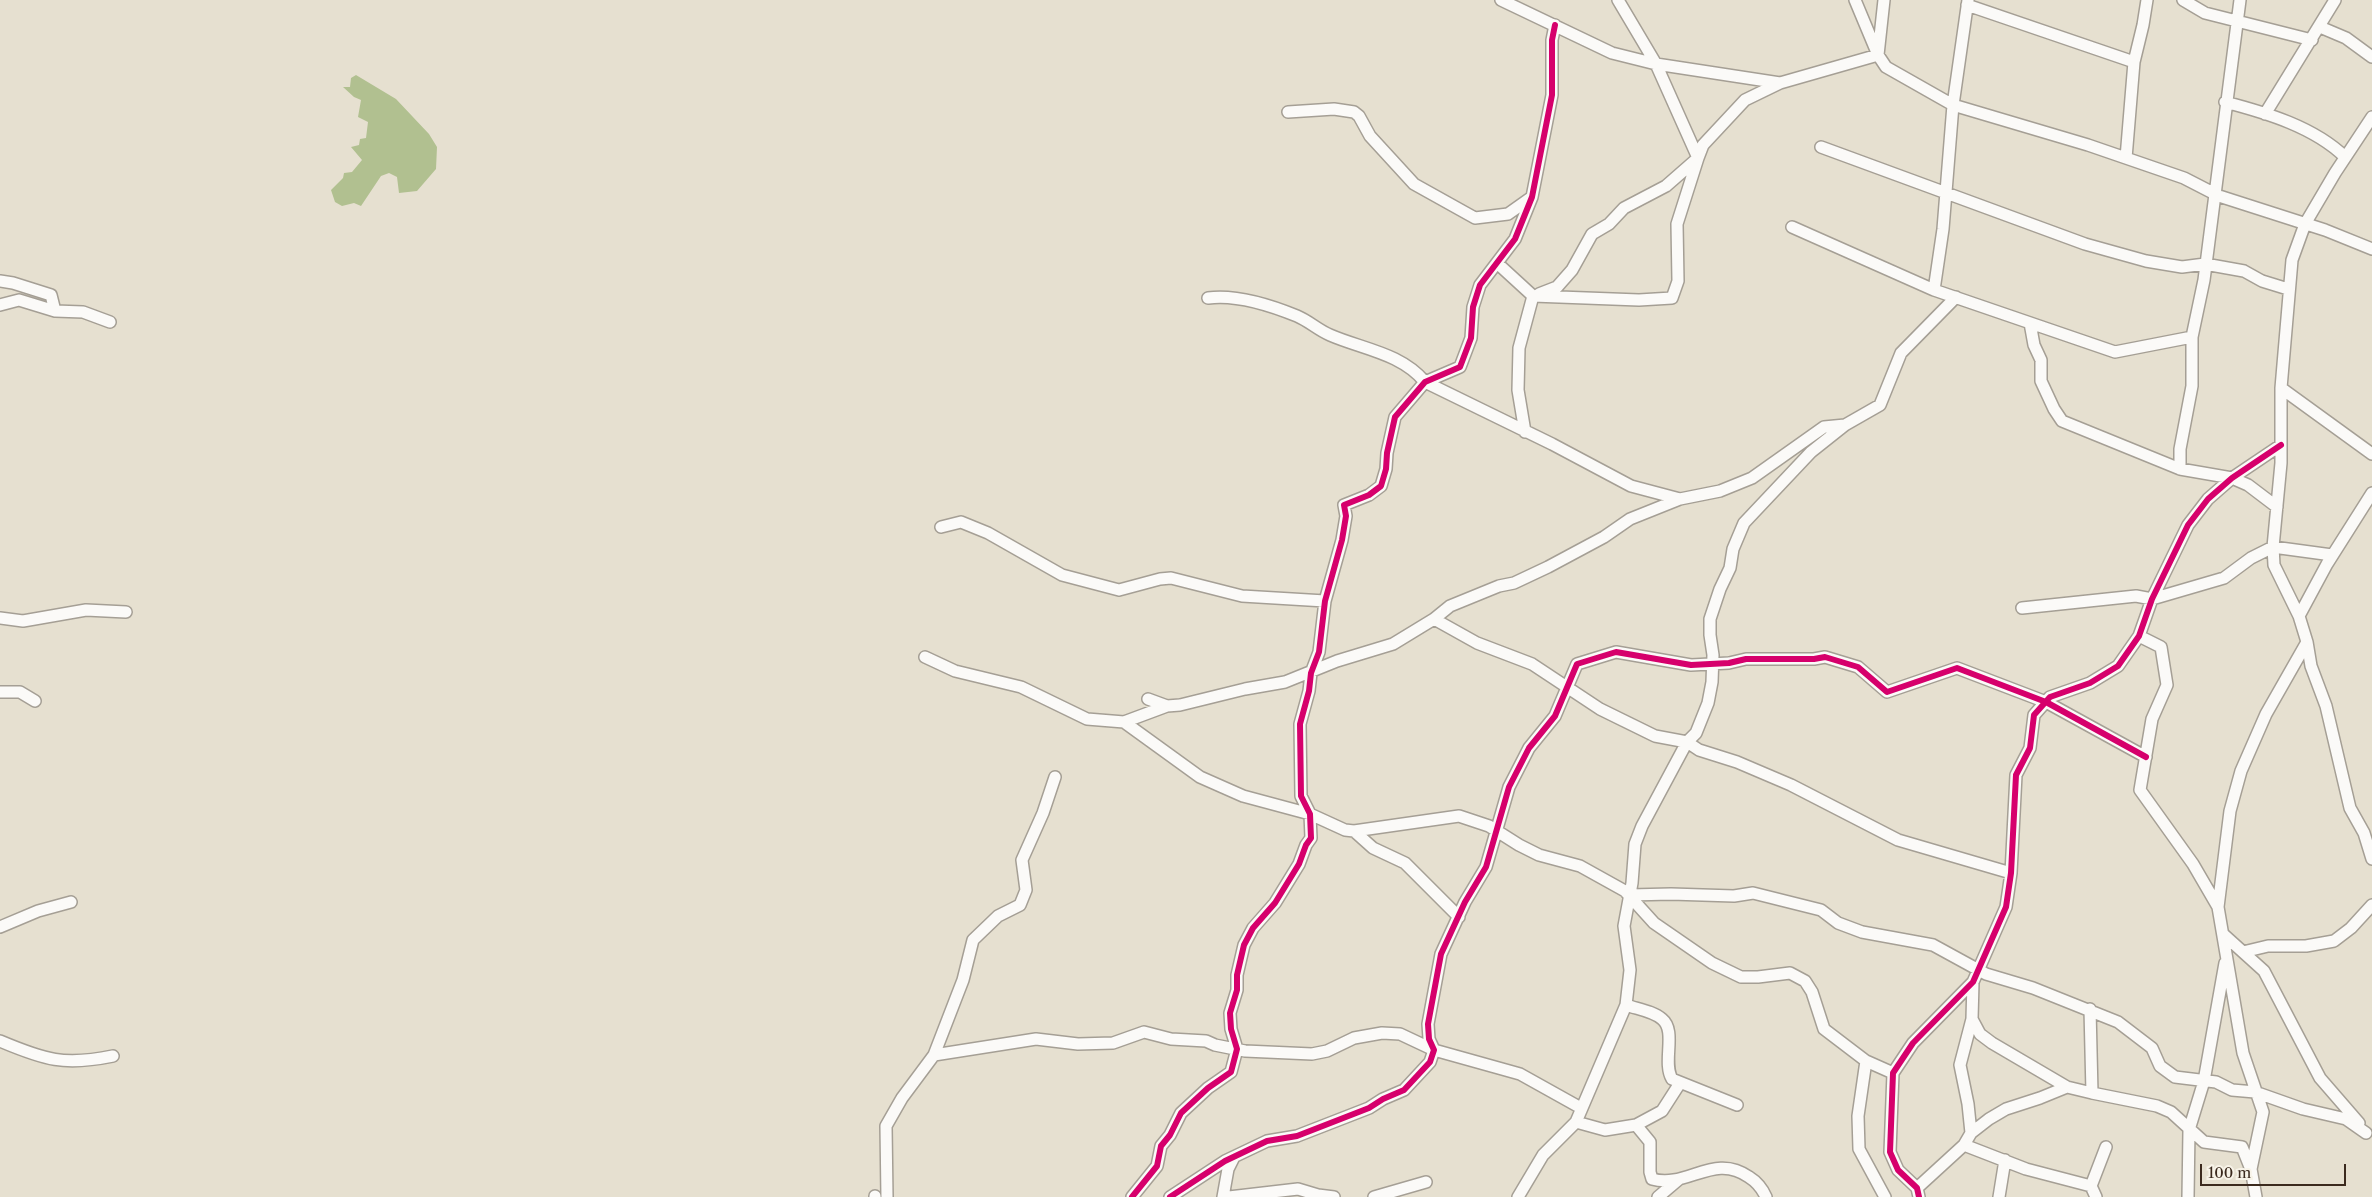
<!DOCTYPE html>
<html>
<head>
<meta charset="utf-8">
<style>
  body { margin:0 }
  #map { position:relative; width:2372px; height:1197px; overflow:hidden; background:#e6e0d0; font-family:"Libre Caslon Text",serif }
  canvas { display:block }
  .scale { position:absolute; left:2200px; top:1164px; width:146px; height:22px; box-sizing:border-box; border:2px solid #3b2a1e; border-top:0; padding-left:6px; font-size:15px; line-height:18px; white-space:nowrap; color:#3b2a1e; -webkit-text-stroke:4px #f7f3e8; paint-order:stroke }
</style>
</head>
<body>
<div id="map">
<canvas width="2372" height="1197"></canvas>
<div class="scale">100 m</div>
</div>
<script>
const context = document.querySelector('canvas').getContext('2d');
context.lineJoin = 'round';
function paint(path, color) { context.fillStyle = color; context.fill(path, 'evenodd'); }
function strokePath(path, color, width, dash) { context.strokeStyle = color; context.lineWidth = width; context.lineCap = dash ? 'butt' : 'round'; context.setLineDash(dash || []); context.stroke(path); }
paint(new Path2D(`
  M356 75 396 99 429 134 437 147 436 169 417 191 399 193 397 177 389 173 381 176 361 206 354 203 342 206 335 202 331 190 343 178 344 173 352 172 362 160 351 147 359 145 360 139 366 138 368 122 358 117 361 100 354 97 343 87H350L351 78Z`), '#b1c090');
const minor = new Path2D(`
  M1501 0 1612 53 1656 64 1780 83 1878 55 1855 0
  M1884 0 1878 55 1886 67 1953 105 2088 145 2184 178 2219 196 2325 230 2372 249
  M2183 0 2205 13 2312 40
  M1967 5 2134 62
  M2320 27 2346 38 2372 57
  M2225 102C2267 113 2314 127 2345 157
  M1288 112 1334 109 1354 112 1359 116 1370 136 1414 184 1475 218 1508 214 1532 197
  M2265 114 2335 0
  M2372 117 2335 173 2305 224 2292 260 2281 388V463L2273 547 2274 565 2299 616 2307 642 2311 666 2326 706 2350 808 2364 833 2372 859
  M1821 147 2085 244 2146 261 2182 267 2205 264 2244 271 2262 281 2288 289
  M2126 158 2134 62 2143 25 2147 0
  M1792 227 1934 290 2115 352 2192 337
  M1497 263 1533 296 1639 300 1672 298 1678 281 1677 224 1698 158 1656 64 1618 0
  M0 281 13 283 51 295 55 311
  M1934 290 1943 229 1953 105 1968 0
  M1539 294 1557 287 1572 270 1592 234 1609 224 1624 208 1666 186 1698 158 1703 145 1745 100 1780 83
  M1208 298C1237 294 1270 305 1297 316 1309 321 1318 330 1330 335 1362 349 1401 353 1425 382L1552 444 1631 486 1680 499
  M0 305 19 300 55 311 83 312 110 322
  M2030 323 2034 345 2041 360V381L2054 409 2062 421 2180 469 2232 478 2248 485 2277 507
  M2281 388 2372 454
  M1525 432 1518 390 1519 348 1533 296
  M2180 469V449L2192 386V337L2204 280 2240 0
  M941 527 961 522 988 533 1062 575 1119 590 1160 579 1171 578 1242 596 1325 601
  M2022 608 2136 596 2152 599 2224 578 2251 558 2273 547 2332 555
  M2299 616 2327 564 2372 493
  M0 618 23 621 86 610 126 612
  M1434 619 1450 606 1499 586 1514 583 1548 567 1604 537 1630 519 1680 499 1720 491 1752 478 1824 427 1845 425
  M2139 636 2161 647 2167 685 2152 719 2140 790 2193 864 2218 907
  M925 657 955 671 1021 687 1087 719 1124 722 1200 777 1243 796 1310 814 1345 830 1354 831 1373 848 1405 863 1459 917
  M0 692H20L35 701
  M1148 699 1167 706 1180 705 1245 689 1285 682 1337 661 1393 644 1434 619 1477 643 1532 664 1600 709 1655 736 1687 742 1699 750 1737 762 1791 785 1898 840 2011 873
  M1124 722 1167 706
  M1354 831 1459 816 1489 826 1519 845 1539 855 1580 866 1625 891 1654 923 1712 963 1741 977H1758L1790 973 1805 981 1812 992 1824 1029 1866 1061 1893 1073
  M1630 895 1671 894 1734 896 1753 893 1821 910 1838 923 1862 932 1933 945 1986 974 2033 988 2118 1022 2152 1048 2160 1066 2175 1077 2216 1082 2232 1090 2255 1092 2303 1109 2346 1119 2366 1133
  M0 927 38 911 71 902
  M2223 934 2264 971 2320 1078 2359 1123
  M2243 952 2268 946H2306L2334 941 2351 928 2372 905
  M1626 1005C1637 1009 1653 1011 1662 1019 1677 1031 1662 1062 1672 1079L1737 1105
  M1972 1019 1980 1034 1992 1043 2067 1087 2092 1093 2090 1009
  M0 1041C45 1060 64 1066 113 1056
  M934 1055 1036 1039 1078 1044 1113 1043 1144 1032 1171 1039 1206 1041 1215 1045 1245 1051 1312 1054 1327 1051 1354 1038 1382 1033 1400 1034 1434 1050 1520 1074 1581 1108
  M1866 1061 1858 1116 1859 1149 1885 1197
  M2092 1093 2157 1106 2171 1112 2204 1142 2242 1147 2250 1167
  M1576 1122 1605 1130 1636 1125 1662 1111 1680 1083
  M1636 1125 1650 1142V1172L1652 1179C1687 1189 1714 1152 1749 1177 1757 1182 1762 1188 1766 1197
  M1971 1133 1968 1104 1960 1065 1972 1019 1973 982
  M1964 1145 2026 1169 2091 1186 2096 1197
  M2091 1186 2106 1147
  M1917 1188 1964 1145 1971 1133 1989 1119 2006 1109 2040 1098 2067 1087
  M875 1196V1197
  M887 1197 886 1126 902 1098 934 1055 963 980 973 940 998 916 1020 905 1026 890 1022 860 1043 813 1055 777
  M1132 1197 1157 1166 1161 1146 1170 1135 1181 1113 1208 1088 1231 1072 1237 1049 1231 1029 1230 1013 1237 990V975L1244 945 1253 928 1275 903 1299 864 1306 845 1311 838 1310 814 1301 796 1300 724 1309 691 1311 673 1319 652 1325 601 1342 540 1346 516 1344 505 1369 495 1381 486 1386 469 1387 453 1395 417 1425 382 1460 367 1471 338 1473 307 1480 285 1515 239 1532 197 1552 95V40L1555 25
  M1170 1197 1225 1161 1267 1141 1297 1136 1369 1108 1383 1099 1404 1090 1430 1062 1434 1050 1429 1039 1428 1024 1441 954 1465 902 1486 867 1509 787 1529 748 1555 716 1577 664 1616 652 1691 665 1729 663 1746 659H1814L1825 657 1858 667 1887 692 1957 668 2046 702 2146 757
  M1223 1197 1228 1169 1234 1157
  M1229 1197 1298 1189 1318 1195 1334 1197
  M1374 1197 1426 1182
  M1518 1197 1543 1155 1576 1122 1626 1005 1630 970 1624 926 1632 883 1635 844 1642 826 1687 742 1696 733 1708 703 1712 682 1713 655 1710 635V619L1720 589 1730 568 1733 549 1744 523 1811 452 1845 425 1880 405 1901 353 1956 297
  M1658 1197 1678 1180
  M1919 1197 1917 1188 1898 1170 1890 1152 1893 1073 1913 1043 1973 982 2006 907 2011 873 2016 775 2030 748 2034 715 2050 697 2090 683 2118 666 2139 636 2152 599 2188 525 2208 499 2232 478 2281 445
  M1999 1197 2005 1160
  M2188 1197 2189 1130 2204 1081 2225 963
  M2256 1197 2251 1169 2263 1112 2243 1053 2218 907 2230 811 2241 771 2266 714 2307 642`);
strokePath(minor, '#a59f95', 14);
strokePath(minor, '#fbfaf8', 11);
strokePath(new Path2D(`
  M1132 1197 1157 1166 1161 1146 1170 1135 1181 1113 1208 1088 1231 1072 1237 1049 1231 1029 1230 1013 1237 990V975L1244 945 1253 928 1275 903 1299 864 1306 845 1311 838 1310 814 1301 796 1300 724 1309 691 1311 673 1319 652 1325 601 1342 540 1346 516 1344 505 1369 495 1381 486 1386 469 1387 453 1395 417 1425 382 1460 367 1471 338 1473 307 1480 285 1515 239 1532 197 1552 95V40L1555 25
  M1170 1197 1225 1161 1267 1141 1297 1136 1369 1108 1383 1099 1404 1090 1430 1062 1434 1050 1429 1039 1428 1024 1441 954 1465 902 1486 867 1509 787 1529 748 1555 716 1577 664 1616 652 1691 665 1729 663 1746 659H1814L1825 657 1858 667 1887 692 1957 668 2046 702 2146 757
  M1919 1197 1917 1188 1898 1170 1890 1152 1893 1073 1913 1043 1973 982 2006 907 2011 873 2016 775 2030 748 2034 715 2050 697 2090 683 2118 666 2139 636 2152 599 2188 525 2208 499 2232 478 2281 445`), '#d6006c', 6);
</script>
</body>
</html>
